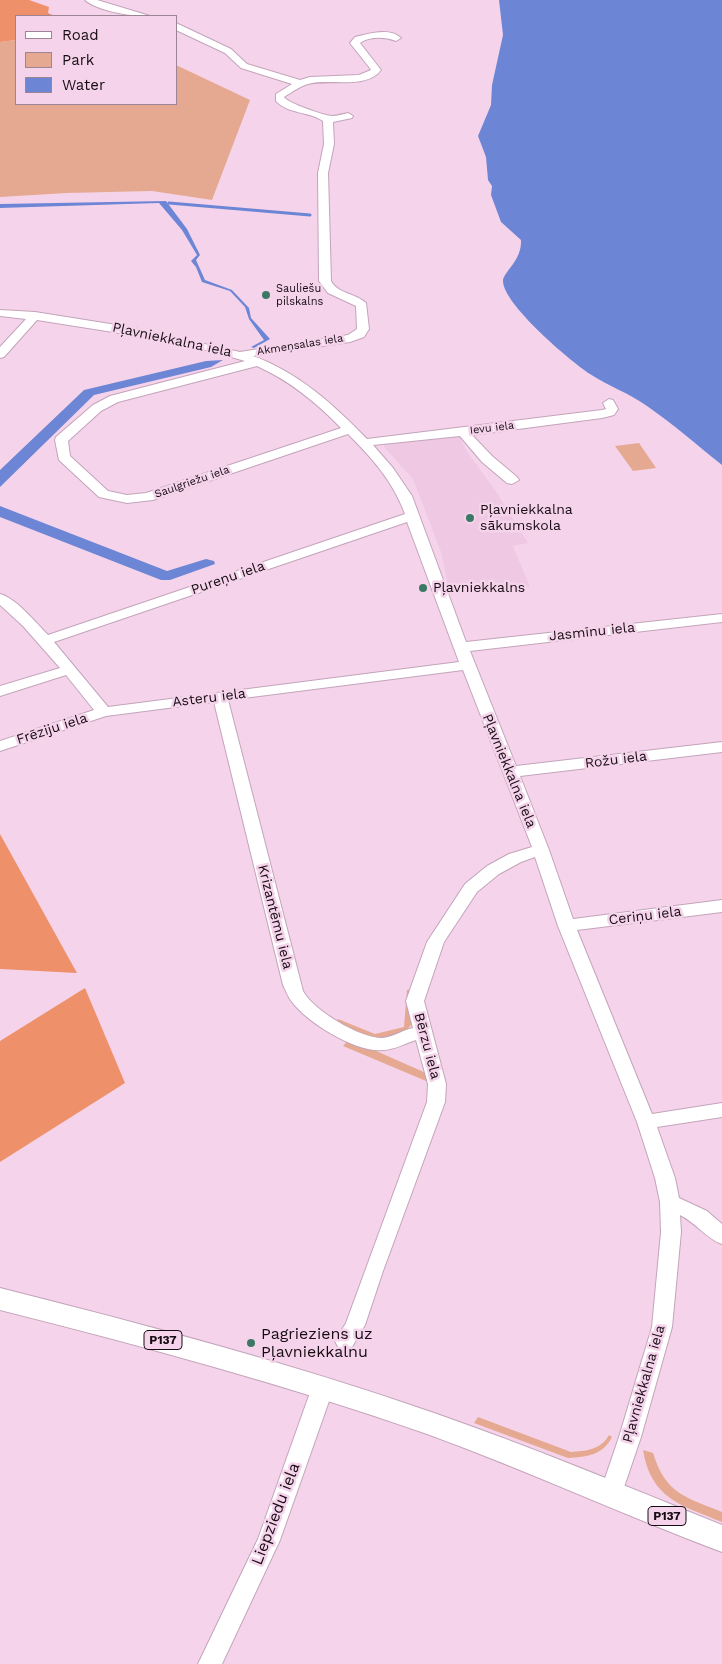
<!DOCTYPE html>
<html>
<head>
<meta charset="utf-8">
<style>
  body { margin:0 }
  #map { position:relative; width:722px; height:1664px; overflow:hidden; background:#f5d4eb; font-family:"Work Sans",sans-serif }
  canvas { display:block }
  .legend { position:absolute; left:15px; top:15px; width:162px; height:90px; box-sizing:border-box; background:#f5d4eb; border:1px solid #9c8495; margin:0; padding:6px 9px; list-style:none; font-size:15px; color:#170c14 }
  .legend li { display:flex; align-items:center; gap:10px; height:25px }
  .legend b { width:25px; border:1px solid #9c8495 }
</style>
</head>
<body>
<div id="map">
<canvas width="722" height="1664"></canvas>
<ul class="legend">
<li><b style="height:6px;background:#fff"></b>Road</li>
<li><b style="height:14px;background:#e5a991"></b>Park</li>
<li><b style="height:14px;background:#6d85d5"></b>Water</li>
</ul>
</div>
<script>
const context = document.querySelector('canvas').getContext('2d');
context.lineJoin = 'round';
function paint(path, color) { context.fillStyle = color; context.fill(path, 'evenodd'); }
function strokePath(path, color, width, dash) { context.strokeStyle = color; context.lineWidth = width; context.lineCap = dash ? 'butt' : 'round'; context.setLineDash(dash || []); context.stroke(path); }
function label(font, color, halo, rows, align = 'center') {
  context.font = font + ' "Work Sans",sans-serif'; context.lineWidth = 5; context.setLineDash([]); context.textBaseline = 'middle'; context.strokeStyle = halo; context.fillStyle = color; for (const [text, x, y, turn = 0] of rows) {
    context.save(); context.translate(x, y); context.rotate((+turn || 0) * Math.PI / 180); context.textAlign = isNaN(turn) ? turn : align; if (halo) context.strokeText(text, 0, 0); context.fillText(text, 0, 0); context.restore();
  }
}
paint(new Path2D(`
  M460 437 466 450 497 493 528 543 513 546 530 587 450 595 441 552 413 479 384 447 385 444Z`), '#efc8e4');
paint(new Path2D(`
  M16 40V104H176V65L250 100 212 200 152 191 67 193 0 197V42Z
  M639 443 656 468 633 471 615 446Z
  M411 989C411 999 414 1011 412 1021 412 1025 409 1028 406 1030 386 1047 356 1032 336 1022L338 1019 375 1034 404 1027 407 990Z
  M349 1039 426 1073V1081L343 1046Z
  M478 1417 571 1452C585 1451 601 1450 609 1435L612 1437C603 1455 587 1457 568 1458L474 1423Z
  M643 1450 653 1453C666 1494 685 1497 722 1512V1522C681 1505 651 1499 643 1450Z`), '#e5a991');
paint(new Path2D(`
  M0 0H29L49 7 48 13 55 16H16V40L0 42Z
  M0 834 77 973 0 969Z
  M85 988 125 1083 0 1162V1041Z`), '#ee916a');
paint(new Path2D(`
  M499 0H722V465C697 445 673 424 647 406 629 393 608 386 590 374 570 361 503 304 503 281 503 272 522 261 521 240L501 222 491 195 492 186 488 180 486 157 478 136 491 105 492 85 503 35Z
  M166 201 187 229 200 255 196 260 205 280 232 290 249 308 251 318 270 339 254 348 251 347 264 340 249 319 245 307 230 291 202 282 196 267 191 261 197 255 182 230 159 203 0 208V204Z
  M223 360 211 367 94 395 0 487V470L84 390 206 361Z
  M0 506 167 571 206 559 214 561 215 564 170 580H161L0 517Z`), '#6d85d5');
strokePath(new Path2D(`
  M169 203 310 215`), '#6d85d5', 3);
const minor = new Path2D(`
  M85 0H97L150 16C134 17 97 11 85 0Z
  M176 23 231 49 247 64 300 80 310 77 359 75 371 70 369 67 350 43 355 37C369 34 389 27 401 38L396 41C385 37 370 36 360 43L381 70C366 90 329 78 308 84 300 86 292 92 284 97 287 103 326 116 332 116 337 116 343 114 348 113L353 116 352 118 333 122 334 144 328 173 331 281C338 294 355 293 366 303L369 329 364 337 350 342 253 356C299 373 333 404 367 439L602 410 606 409 603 403 609 399 613 400 618 409 614 415 602 418 472 435 492 456 517 477 519 480 512 484 507 483 482 462 460 436 373 445 393 468 412 496 466 642 722 614V622L470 651 516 766 722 742V752L520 776 549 850 573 919 722 900V912L577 930 652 1114 722 1103V1117L657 1127 675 1178 679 1198 707 1211 722 1224V1244C707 1239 696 1223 680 1215L681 1232 672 1327 641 1437 622 1493 619 1500 611 1503 603 1500 600 1493 619 1437 652 1327 661 1232 660 1202 655 1178 637 1122 558 926 535 857 521 862 499 874 477 892 444 942 424 1001 446 1084 445 1102 383 1271 365 1325 352 1347 345 1350 338 1347 335 1341 346 1323 427 1102 428 1084 416 1040C406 1043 394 1050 383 1050 356 1053 308 1023 292 1002 288 997 286 991 283 985L214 702 106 716 0 751V741L94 710 66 675 0 696V686L60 668 23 626 0 605V594C16 598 36 623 48 635L405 514C393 481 372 458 348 434L153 500 127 503 99 497 59 460 55 440 56 437 93 405 110 396 245 361 214 352 151 338 37 320 4 357 0 358V347L26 319 0 316V310L35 312 129 327 240 352 348 335 357 329 356 306 328 293 319 281 318 173 324 144 323 121C308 111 288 114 276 101V94L292 84 241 68 225 53 176 30ZM257 366C290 381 316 402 341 428L146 493 127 495 108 491 70 456 68 441 101 411 118 402ZM407 522 459 662 108 707 54 642ZM463 670 532 847 509 854 487 866 465 884 427 942 406 1001 413 1028C403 1030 393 1037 383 1038 361 1039 313 1010 303 991L228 700Z
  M323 1378 330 1381 334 1387 280 1540 222 1664H198L258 1539 312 1387 316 1381Z`);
const major = new Path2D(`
  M0 1288C146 1325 291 1363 434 1413 531 1447 626 1486 722 1525V1552C623 1515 527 1470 427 1434 287 1385 144 1346 0 1310Z`);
strokePath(minor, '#c3a4ba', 2);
strokePath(major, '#c3a4ba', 2);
paint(minor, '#fff');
paint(major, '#fff');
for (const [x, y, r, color] of [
  [266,295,5,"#3c7965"],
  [470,518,5,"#3c7965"],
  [423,588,5,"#3c7965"],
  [251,1343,5,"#3c7965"]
]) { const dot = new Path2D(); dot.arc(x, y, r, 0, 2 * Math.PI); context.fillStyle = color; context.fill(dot); strokePath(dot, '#f5d4eb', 2); }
label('11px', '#170c14', '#f5d4eb', [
  ["Sauliešu",276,289],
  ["pilskalns",276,302]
], 'left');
label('11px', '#170c14', '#f5d4eb', [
  ["Akmeņsalas iela",300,345,-9],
  ["Ievu iela",492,428,-7],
  ["Saulgriežu iela",192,482,-19]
]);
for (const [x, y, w] of [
  [163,1340,38],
  [667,1516,38]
]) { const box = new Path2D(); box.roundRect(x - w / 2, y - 9.5, w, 19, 4); context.fillStyle = '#f5d4eb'; context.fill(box); strokePath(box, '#170c14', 1); }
label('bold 12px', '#170c14', null, [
  ["P137",163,1340],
  ["P137",667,1516]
]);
label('14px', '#170c14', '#f5d4eb', [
  ["Pļavniekkalna iela",172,340,12],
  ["Pureņu iela",228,578,-19],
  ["Jasmīnu iela",592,632,-6],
  ["Asteru iela",209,698,-7],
  ["Frēziju iela",52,729,-18],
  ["Rožu iela",616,760,-7],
  ["Pļavniekkalna iela",509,771,68],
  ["Ceriņu iela",645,916,-7],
  ["Krizantēmu iela",275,917,76],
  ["Bērzu iela",427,1046,75],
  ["Pļavniekkalna iela",644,1384,-74]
]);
label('14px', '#170c14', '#f5d4eb', [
  ["Pļavniekkalna",480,510],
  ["sākumskola",480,526],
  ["Pļavniekkalns",433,588]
], 'left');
label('16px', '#170c14', '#f5d4eb', [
  ["Pagrieziens uz",261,1334],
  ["Pļavniekkalnu",261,1352]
], 'left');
label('16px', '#170c14', '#f5d4eb', [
  ["Liepziedu iela",276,1514,-69]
]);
</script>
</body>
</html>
